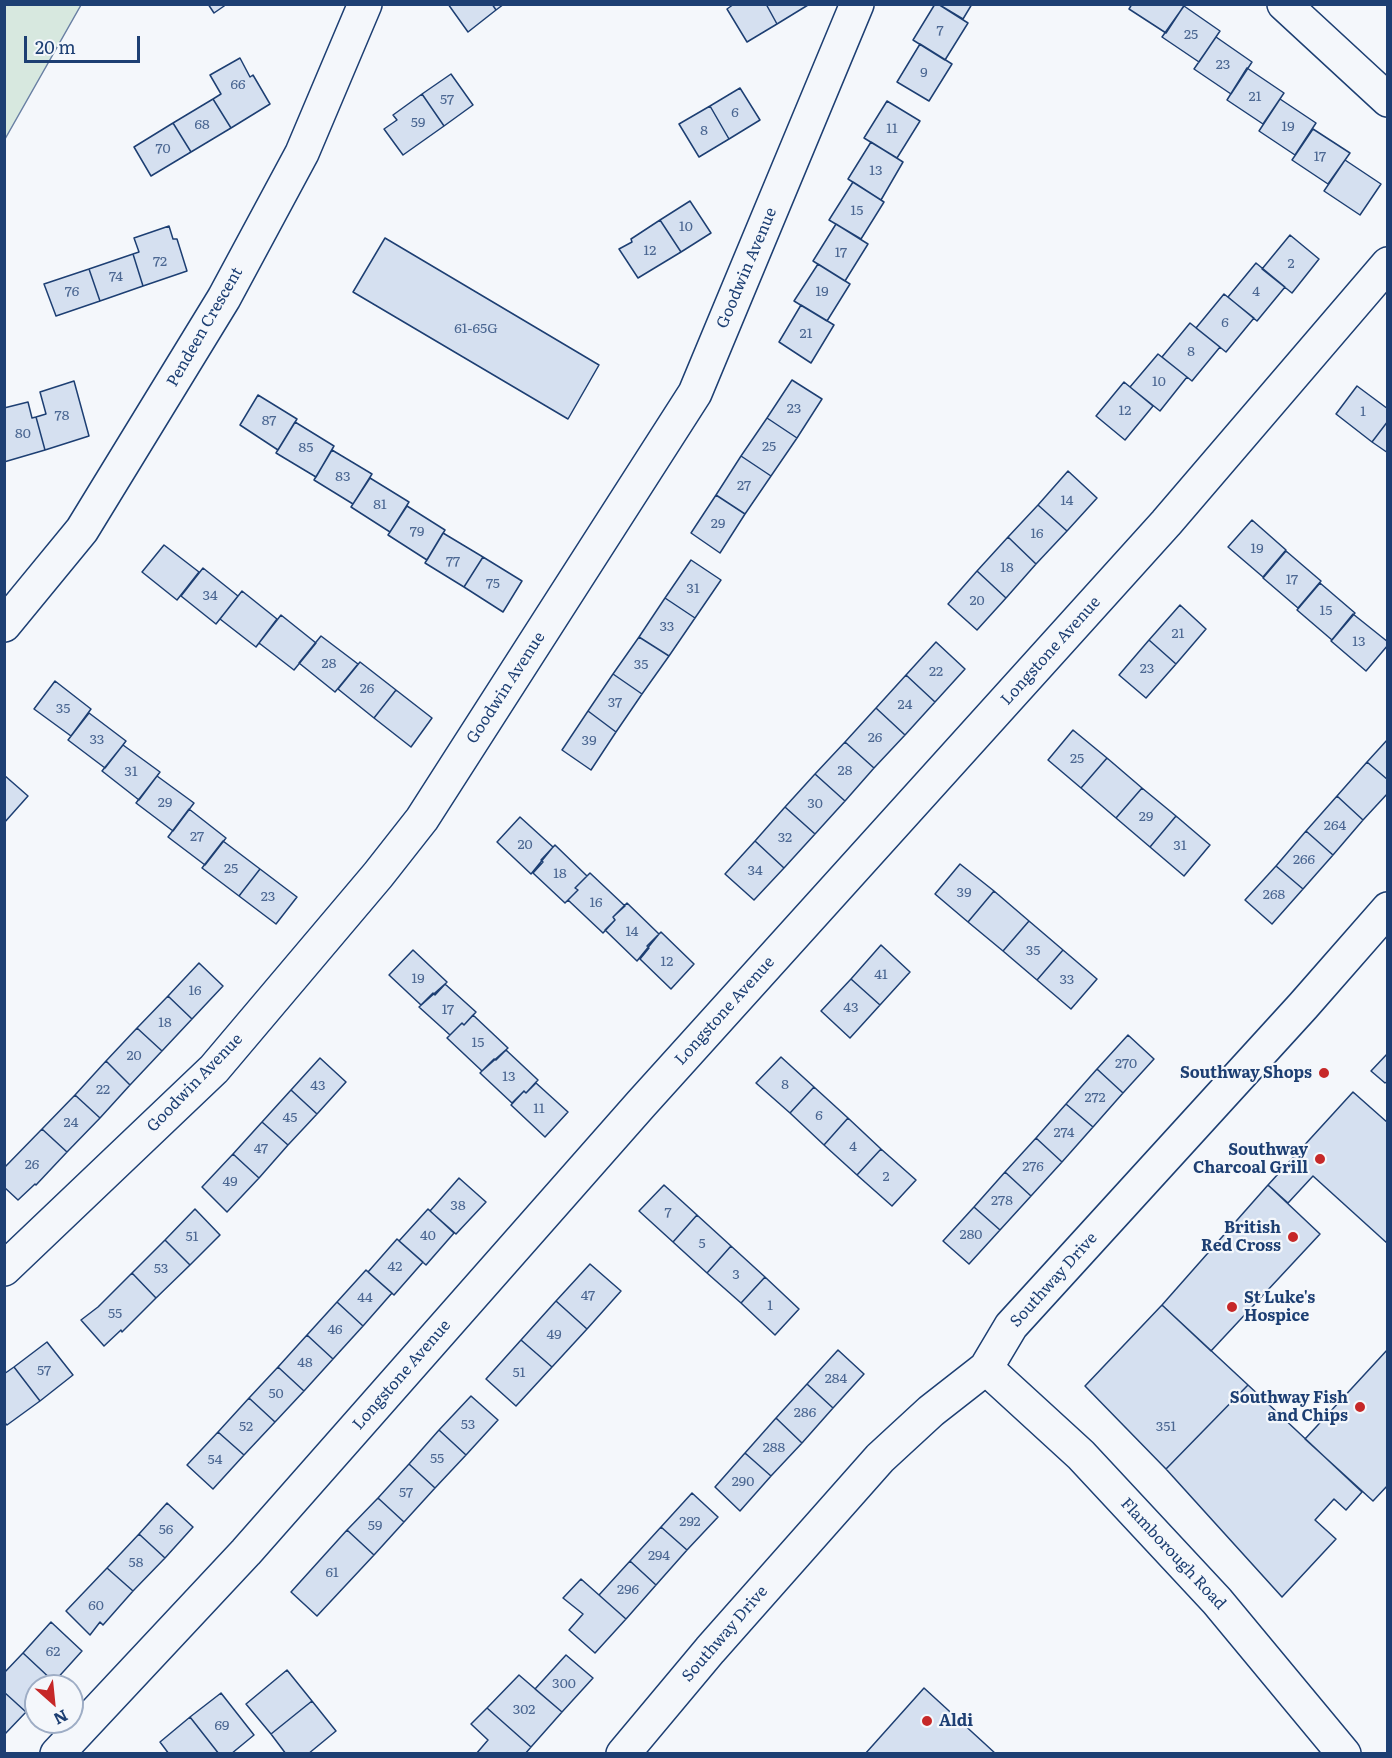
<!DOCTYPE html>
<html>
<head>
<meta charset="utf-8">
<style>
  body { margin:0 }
  #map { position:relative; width:1392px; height:1758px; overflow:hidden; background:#f4f7fb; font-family:Literata,serif }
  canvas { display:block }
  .frame { position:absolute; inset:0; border:6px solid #1d3f73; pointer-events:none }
  .north { position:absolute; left:24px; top:1674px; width:60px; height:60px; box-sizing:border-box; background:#f4f7fb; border:2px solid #9eadc5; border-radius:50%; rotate:153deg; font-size:16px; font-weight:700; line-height:24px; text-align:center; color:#1d3f73 }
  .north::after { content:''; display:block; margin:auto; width:21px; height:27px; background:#c62828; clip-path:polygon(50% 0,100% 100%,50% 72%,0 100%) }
  .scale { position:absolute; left:24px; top:36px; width:116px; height:27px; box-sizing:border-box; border:3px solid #1d3f73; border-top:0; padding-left:8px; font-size:18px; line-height:21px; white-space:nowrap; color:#1d3f73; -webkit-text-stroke:4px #f4f7fb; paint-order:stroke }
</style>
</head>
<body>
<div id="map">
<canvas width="1392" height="1758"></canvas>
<div class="frame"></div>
<div class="north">N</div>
<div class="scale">20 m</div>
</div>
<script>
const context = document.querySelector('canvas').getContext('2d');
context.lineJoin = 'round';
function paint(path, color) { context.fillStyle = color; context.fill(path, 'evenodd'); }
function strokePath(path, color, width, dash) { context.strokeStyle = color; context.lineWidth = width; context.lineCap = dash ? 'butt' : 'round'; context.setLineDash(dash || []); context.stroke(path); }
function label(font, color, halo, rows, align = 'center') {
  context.font = font + ' Literata,serif'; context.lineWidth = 4.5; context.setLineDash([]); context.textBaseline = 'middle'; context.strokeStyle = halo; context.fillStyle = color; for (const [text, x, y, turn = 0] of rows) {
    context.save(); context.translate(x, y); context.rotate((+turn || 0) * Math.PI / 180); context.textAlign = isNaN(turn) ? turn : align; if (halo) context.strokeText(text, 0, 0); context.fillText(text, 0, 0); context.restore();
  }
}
const green = new Path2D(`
  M5 4 81 5 5 139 4 5Z`);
paint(green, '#d7e8df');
strokePath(green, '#687fa3', 1.5);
const building = new Path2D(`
  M208 4H227L214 13Z
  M448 4H492L496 10 468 32Z
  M492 4H504L496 10Z
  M734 4H766L777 24 747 42 727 9Z
  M766 4H807L808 5 777 24Z
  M935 4H938L968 23 945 60 913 40Z
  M938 4H972L963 19Z
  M1132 4H1185L1166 33 1129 9Z
  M1184 6 1220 31 1199 62 1162 37Z
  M1216 37 1252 62 1231 94 1194 69Z
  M920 44 952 64 929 101 897 82Z
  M240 58 250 77 253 75 270 104 231 128 213 99 221 94 210 75Z
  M1247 68 1284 93 1263 124 1227 100Z
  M451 74 473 105 444 126 422 94Z
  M740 88 760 120 729 139 710 106Z
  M422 94 444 126 403 155 384 129 397 120 393 115Z
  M213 99 231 128 191 152 173 123Z
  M1280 99 1316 123 1295 155 1259 131Z
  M887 101 920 121 897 158 864 138Z
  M710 106 729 139 699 157 679 124Z
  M173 123 191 152 151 176 134 147Z
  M1313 129 1350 153 1328 184 1292 160Z
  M871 142 903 162 881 200 848 179Z
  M1345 160 1381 184 1360 215 1324 191Z
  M853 182 884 202 861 239 829 220Z
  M690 201 711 233 681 252 660 220Z
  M660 220 681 252 638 278 619 249 632 242 631 239Z
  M836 224 868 244 845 281 813 261Z
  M169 226 173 239H177L187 271 143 286 133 254 139 252 134 238Z
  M1290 235 1319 259 1292 293 1262 269Z
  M385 238 599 365 568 419 353 292Z
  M133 254 143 286 100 301 89 269Z
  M1256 263 1285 287 1257 321 1228 297Z
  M818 264 850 284 827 321 794 301Z
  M89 269 100 301 56 316 44 284Z
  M1224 294 1254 318 1226 352 1196 328Z
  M801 305 834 325 811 363 779 342Z
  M1190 323 1220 347 1192 381 1162 357Z
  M1158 354 1187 377 1160 411 1130 387Z
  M792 380 822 399 797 438 767 418Z
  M74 381 89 436 45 450 36 417 46 414 40 392Z
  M1124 382 1153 406 1125 440 1096 416Z
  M1357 386 1388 409V421L1372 442 1336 414Z
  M258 395 297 419 278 450 240 425Z
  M28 402 32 418 36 417 45 450 4 462V408Z
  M767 418 797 438 771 476 741 456Z
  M1388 421V453L1372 442Z
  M295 422 334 446 316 477 276 453Z
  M332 450 372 474 353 504 314 480Z
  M741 456 771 476 745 514 716 495Z
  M1068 471 1097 498 1067 531 1038 505Z
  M370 478 409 502 390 532 351 507Z
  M716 495 745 514 720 553 691 533Z
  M1038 505 1067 531 1036 564 1008 537Z
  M407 506 445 530 427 560 388 535Z
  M1252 520 1286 550 1263 577 1228 547Z
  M443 533 483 557 464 587 425 563Z
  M1008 537 1036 564 1006 598 977 571Z
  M164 545 199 572 177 600 142 572Z
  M1286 551 1321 581 1298 608 1263 578Z
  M483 557 522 581 503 612 464 587Z
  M691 560 721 580 695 618 665 598Z
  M203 568 238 596 216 624 181 596Z
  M977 571 1006 598 977 630 948 604Z
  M1320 583 1355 613 1332 640 1297 610Z
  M242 591 277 619 256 647 220 619Z
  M665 598 695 618 669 656 639 637Z
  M1180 605 1206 629 1176 664 1149 640Z
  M1353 614 1388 642V645L1366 671 1331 641Z
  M281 615 316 643 294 670 259 643Z
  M321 636 358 664 335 692 299 663Z
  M639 637 669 656 642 694 613 674Z
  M1149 640 1176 664 1146 698 1119 675Z
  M936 642 965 669 935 702 906 675Z
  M360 662 396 690 374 718 338 689Z
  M613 674 642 694 616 732 588 711Z
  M906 675 935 702 905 735 876 708Z
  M55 681 91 709 71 736 34 709Z
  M396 690 432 718 411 747 374 718Z
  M876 708 905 735 874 768 845 742Z
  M588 711 616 732 591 770 562 750Z
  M89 713 126 741 105 768 68 740Z
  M1073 730 1107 758 1081 788 1048 760Z
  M1388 739V780L1367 762Z
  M845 742 874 768 845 801 815 774Z
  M123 745 160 772 139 800 102 771Z
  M1107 758 1142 788 1116 818 1081 788Z
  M1367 762 1388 780V793L1363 820 1337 796Z
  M815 774 845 801 815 834 785 807Z
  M4 775 28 796 4 823Z
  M157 776 194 803 173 831 136 803Z
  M1142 788 1176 816 1150 847 1116 818Z
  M1337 796 1363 820 1333 855 1306 831Z
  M785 807 815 834 784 868 755 841Z
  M189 809 226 838 205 865 168 837Z
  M1176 816 1210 845 1184 876 1150 847Z
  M520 817 553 847 531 874 497 842Z
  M1306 831 1333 855 1303 889 1276 866Z
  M223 841 260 869 239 896 202 868Z
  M755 841 784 868 754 900 725 874Z
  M555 845 587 876 575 888 578 890 565 903 533 873 543 862 541 860Z
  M960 864 994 891 968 922 935 894Z
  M1276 866 1303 889 1272 924 1245 900Z
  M260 869 297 897 276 924 239 896Z
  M590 873 625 906 613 917 615 920 603 933 568 900 578 890 575 888Z
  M994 891 1029 921 1003 951 968 922Z
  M627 903 659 934 637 961 605 930 615 920 613 917Z
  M1029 921 1063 950 1037 980 1003 951Z
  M661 932 694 964 671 989 640 959 649 948 647 946Z
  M881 945 910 972 880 1005 851 979Z
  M413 950 447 982 435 995 433 993 421 1005 389 975Z
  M1063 950 1097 979 1071 1009 1037 980Z
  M199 963 223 986 192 1019 168 996Z
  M851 979 880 1005 850 1038 821 1011Z
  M445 984 476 1012 464 1025 462 1023 450 1035 419 1007Z
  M168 996 192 1019 162 1051 137 1028Z
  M473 1015 508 1048 482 1071 447 1038 462 1023 464 1025Z
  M137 1028 162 1051 130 1085 106 1061Z
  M1128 1035 1154 1059 1123 1093 1097 1069Z
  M506 1050 538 1080 526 1093 524 1091 512 1103 480 1073 494 1059 496 1060Z
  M1388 1053V1081L1385 1083 1371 1071Z
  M781 1057 814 1087 790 1113 756 1083Z
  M320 1058 346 1082 317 1114 291 1090Z
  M106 1061 130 1085 100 1118 75 1095Z
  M1097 1069 1123 1093 1093 1127 1066 1104Z
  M536 1083 568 1112 545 1137 511 1105 524 1091 526 1093Z
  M814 1087 848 1118 824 1145 790 1113Z
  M291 1090 317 1114 288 1145 262 1122Z
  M1353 1092 1388 1123V1244L1313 1176 1288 1203 1268 1185Z
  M75 1095 100 1118 67 1152 42 1129Z
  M1066 1104 1093 1127 1062 1162 1036 1138Z
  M848 1118 881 1149 857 1175 824 1145Z
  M262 1122 288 1145 259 1178 233 1154Z
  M42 1129 67 1152 36 1185 35 1184 18 1200 4 1187V1168Z
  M1036 1138 1062 1162 1031 1196 1005 1172Z
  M881 1149 916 1180 892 1206 857 1175Z
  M233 1154 259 1178 227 1212 202 1187Z
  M1005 1172 1031 1196 1000 1230 974 1207Z
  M459 1178 486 1202 456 1234 430 1211Z
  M664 1185 697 1215 673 1242 639 1211Z
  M1268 1185 1320 1234 1211 1351 1162 1305Z
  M974 1207 1000 1230 969 1264 943 1241Z
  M195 1209 220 1235 190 1265 165 1240Z
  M428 1209 454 1233 426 1265 399 1241Z
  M697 1215 731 1246 707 1273 673 1242Z
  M397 1239 423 1262 394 1295 368 1272Z
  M165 1240 190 1265 156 1298 132 1273Z
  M731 1246 765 1277 741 1303 707 1273Z
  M590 1264 621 1291 587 1329 556 1301Z
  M366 1270 392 1293 363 1326 337 1302Z
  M132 1273 156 1298 122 1332 121 1330 104 1346 81 1320 98 1307Z
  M765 1277 799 1309 775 1335 741 1303Z
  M556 1301 587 1329 552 1367 521 1340Z
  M337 1302 363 1326 333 1359 307 1335Z
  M1162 1305 1248 1385 1166 1469 1085 1386Z
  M307 1335 333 1359 304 1391 278 1367Z
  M521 1340 552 1367 516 1406 486 1379Z
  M47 1342 73 1375 40 1401 14 1367Z
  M1388 1349V1485L1373 1501 1305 1439Z
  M838 1350 864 1374 833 1408 807 1384Z
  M14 1367 40 1401 7 1425 4 1422V1374Z
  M278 1367 304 1391 275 1422 249 1398Z
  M807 1384 833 1408 802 1443 776 1418Z
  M1248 1385 1362 1492 1346 1510 1334 1499 1315 1520 1336 1539 1282 1597 1166 1469Z
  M471 1396 498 1420 466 1455 439 1430Z
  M249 1398 275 1422 244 1455 218 1432Z
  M776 1418 802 1443 771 1476 745 1453Z
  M439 1430 466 1455 435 1488 409 1464Z
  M218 1432 244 1455 213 1489 187 1465Z
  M745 1453 771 1476 740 1511 715 1487Z
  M409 1464 435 1488 404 1522 378 1498Z
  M692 1493 718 1517 687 1550 661 1527Z
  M378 1498 404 1522 374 1555 347 1530Z
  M167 1503 193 1527 165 1558 139 1534Z
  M661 1527 687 1550 656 1585 630 1561Z
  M347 1530 374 1555 317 1616 291 1592Z
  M139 1534 165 1558 133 1591 107 1568Z
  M630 1561 656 1585 626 1619 599 1595Z
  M107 1568 133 1591 103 1625 100 1622 90 1635 66 1611Z
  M581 1579 626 1619 595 1653 569 1630 583 1614 563 1598Z
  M51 1622 82 1651 54 1682 23 1653Z
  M23 1653 54 1682 50 1686H36V1701L26 1712 4 1692V1673Z
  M566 1655 593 1678 562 1712 535 1689Z
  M287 1670 312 1701 271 1734 246 1704Z
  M519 1675 562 1712 531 1747 487 1708Z
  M924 1688 996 1754H865Z
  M4 1692 26 1712 4 1735Z
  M221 1693 254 1735 231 1754H219L190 1717Z
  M312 1701 336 1731 308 1754H286L271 1734Z
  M487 1708 531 1747 525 1754H476L488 1740 471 1724Z
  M190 1717 219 1754H169L160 1742Z`);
paint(building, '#d5e0f0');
strokePath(building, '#1d3f73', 1.5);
const minor = new Path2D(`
  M1284 4 1388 100
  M4 625 82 530 224 298 302 153 365 4
  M4 1269 214 1069 378 875 422 819 695 393 857 4
  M986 1368 1081 1455 1217 1601 1344 1754
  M57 1754 246 1552 641 1104 1166 523 1388 264
  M623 1754 710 1650 880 1458 931 1411 986 1368 1011 1326 1303 1006 1388 909`);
strokePath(minor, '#1d3f73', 36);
strokePath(minor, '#f4f7fb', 33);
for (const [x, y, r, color] of [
  [1324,1073,6,"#c62828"],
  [1320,1159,6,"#c62828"],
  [1293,1237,6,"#c62828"],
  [1232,1307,6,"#c62828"],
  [1360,1407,6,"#c62828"],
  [927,1721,6,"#c62828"]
]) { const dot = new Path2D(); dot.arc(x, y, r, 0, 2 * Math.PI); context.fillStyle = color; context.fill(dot); strokePath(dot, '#f4f7fb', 2); }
label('14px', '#4b6792', null, [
  ["7",940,31],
  ["25",1191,35],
  ["23",1223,65],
  ["9",924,73],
  ["66",238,85],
  ["21",1255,97],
  ["57",447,100],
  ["6",735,113],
  ["59",418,123],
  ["68",202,125],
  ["19",1288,127],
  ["11",892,129],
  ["8",704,131],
  ["70",163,149],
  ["17",1320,157],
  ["13",876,171],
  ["15",857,211],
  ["10",686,227],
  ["12",650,251],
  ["17",841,253],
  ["72",160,262],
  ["2",1291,264],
  ["74",116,277],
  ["76",72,292],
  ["19",822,292],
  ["4",1256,292],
  ["6",1225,323],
  ["61-65G",476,329],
  ["21",806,334],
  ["8",1191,352],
  ["10",1159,382],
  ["23",794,409],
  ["12",1125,411],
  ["1",1363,412],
  ["78",62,416],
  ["87",269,421],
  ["80",23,434],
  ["25",769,447],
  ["85",306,448],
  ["83",343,477],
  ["27",744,486],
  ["14",1067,501],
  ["81",380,505],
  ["29",718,524],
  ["79",417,532],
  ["16",1037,534],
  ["19",1257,549],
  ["77",453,562],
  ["18",1007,568],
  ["17",1292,580],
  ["75",493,584],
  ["31",693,589],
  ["34",210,596],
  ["20",977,601],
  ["15",1326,611],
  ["33",667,627],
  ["21",1178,634],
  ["13",1359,642],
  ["28",329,664],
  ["35",641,665],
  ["23",1147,669],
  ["22",936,672],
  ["26",367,689],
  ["37",615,703],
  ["24",905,705],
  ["35",63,709],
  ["26",875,738],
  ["33",97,740],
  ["39",589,741],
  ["25",1077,759],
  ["28",845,771],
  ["31",131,772],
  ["29",165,803],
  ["30",815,804],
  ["29",1146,817],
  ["264",1335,826],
  ["27",197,837],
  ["32",785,838],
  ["20",525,845],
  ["31",1180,846],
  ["266",1304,860],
  ["25",231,869],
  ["34",755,871],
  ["18",560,874],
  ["39",964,893],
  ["268",1274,895],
  ["23",268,897],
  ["16",596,903],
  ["14",632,932],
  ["35",1033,951],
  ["12",667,962],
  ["41",881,975],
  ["19",418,979],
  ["33",1067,980],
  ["16",195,991],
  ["43",851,1008],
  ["17",448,1010],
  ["18",165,1023],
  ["15",478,1043],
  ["20",134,1056],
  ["270",1126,1064],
  ["13",509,1077],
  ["8",785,1085],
  ["43",318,1086],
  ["22",103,1090],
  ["272",1095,1098],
  ["11",539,1109],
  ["6",819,1116],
  ["45",290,1118],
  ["24",71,1123],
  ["274",1064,1133],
  ["4",853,1147],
  ["47",261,1149],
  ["26",32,1165],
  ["276",1033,1167],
  ["2",886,1177],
  ["49",230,1182],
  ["278",1002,1201],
  ["38",458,1206],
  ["7",668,1213],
  ["280",971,1235],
  ["40",428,1236],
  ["51",192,1237],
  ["5",702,1244],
  ["42",395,1267],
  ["53",161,1269],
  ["3",736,1275],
  ["47",588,1296],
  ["44",365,1298],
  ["1",770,1306],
  ["55",115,1314],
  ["46",335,1330],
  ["49",554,1335],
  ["48",305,1363],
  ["57",44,1371],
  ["51",519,1373],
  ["284",836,1379],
  ["50",276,1394],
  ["286",805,1413],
  ["53",468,1425],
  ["52",246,1427],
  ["351",1166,1427],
  ["288",774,1448],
  ["55",437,1459],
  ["54",215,1460],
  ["290",743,1482],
  ["57",406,1493],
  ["292",690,1522],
  ["59",375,1526],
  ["56",166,1530],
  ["294",659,1556],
  ["58",136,1563],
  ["61",332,1573],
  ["296",628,1590],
  ["60",96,1606],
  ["62",53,1652],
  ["300",564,1684],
  ["302",524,1710],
  ["69",222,1726]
]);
label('16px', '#1d3f73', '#f4f7fb', [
  ["Goodwin Avenue",747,268,-67],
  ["Pendeen Crescent",205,327,-60],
  ["Longstone Avenue",1051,651,-48],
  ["Goodwin Avenue",506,688,-57],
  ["Longstone Avenue",725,1011,-48],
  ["Goodwin Avenue",195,1083,-46],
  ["Southway Drive",1054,1280,-48],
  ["Longstone Avenue",402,1375,-49],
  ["Flamborough Road",1173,1554,47],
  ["Southway Drive",725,1634,-49]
]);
label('bold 16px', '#1d3f73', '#f4f7fb', [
  ["Southway Shops",1312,1073],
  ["Southway",1308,1150],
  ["Charcoal Grill",1308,1168],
  ["British",1281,1228],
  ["Red Cross",1281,1246],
  ["St Luke's",1244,1298,"left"],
  ["Hospice",1244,1316,"left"],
  ["Southway Fish",1348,1398],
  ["and Chips",1348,1416],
  ["Aldi",939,1721,"left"]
], 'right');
</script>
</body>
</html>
